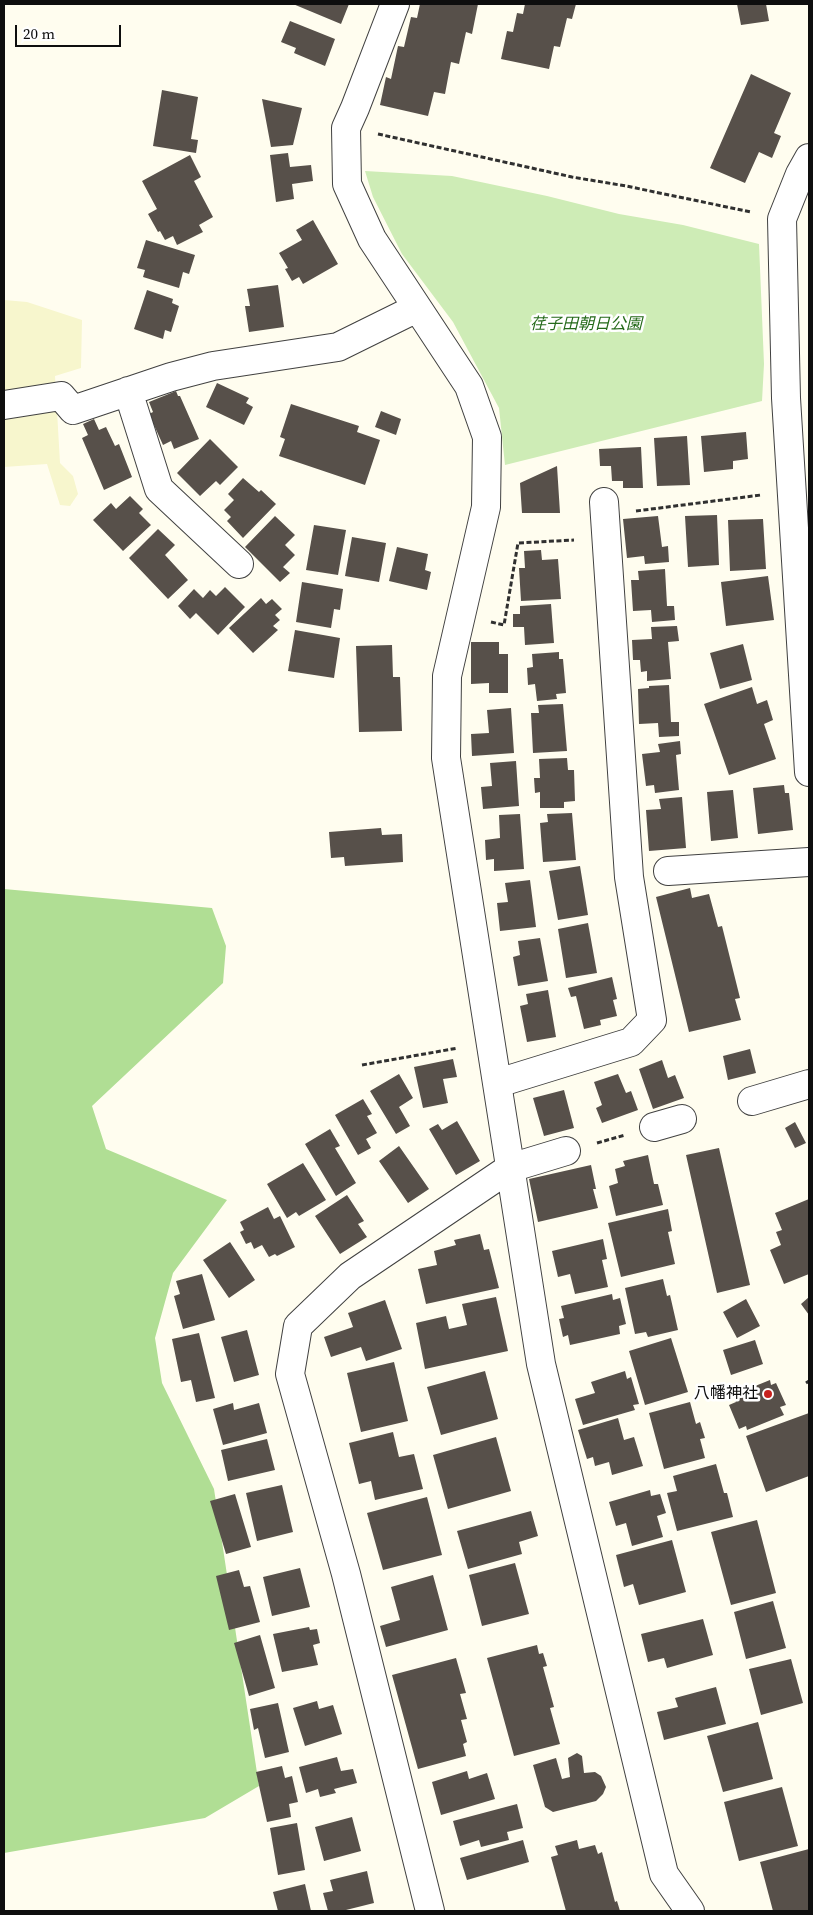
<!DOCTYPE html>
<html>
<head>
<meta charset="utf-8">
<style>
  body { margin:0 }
  #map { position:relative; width:813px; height:1915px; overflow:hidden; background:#fffdef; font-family:"Source Serif 4",serif }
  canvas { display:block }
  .frame { position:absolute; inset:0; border:5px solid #0e0e0e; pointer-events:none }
  .scale { position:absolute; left:15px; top:25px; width:106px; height:22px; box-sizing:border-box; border:2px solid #0e0e0e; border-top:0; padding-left:6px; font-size:15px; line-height:18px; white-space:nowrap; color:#0e0e0e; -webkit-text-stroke:4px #fff; paint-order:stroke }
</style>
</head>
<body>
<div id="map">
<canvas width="813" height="1915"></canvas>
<div class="frame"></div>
<div class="scale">20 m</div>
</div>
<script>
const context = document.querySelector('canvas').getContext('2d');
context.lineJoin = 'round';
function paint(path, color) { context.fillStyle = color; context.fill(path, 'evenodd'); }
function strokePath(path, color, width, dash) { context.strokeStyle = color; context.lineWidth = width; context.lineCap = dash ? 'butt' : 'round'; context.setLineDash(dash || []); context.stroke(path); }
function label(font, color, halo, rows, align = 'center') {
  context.font = font + ' "Source Serif 4","Noto Sans JP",serif'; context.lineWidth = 5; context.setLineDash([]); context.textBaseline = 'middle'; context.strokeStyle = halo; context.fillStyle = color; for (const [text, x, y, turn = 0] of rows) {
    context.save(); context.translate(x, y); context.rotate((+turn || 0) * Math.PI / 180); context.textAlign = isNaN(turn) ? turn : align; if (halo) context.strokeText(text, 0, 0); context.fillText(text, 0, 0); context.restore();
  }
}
paint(new Path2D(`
  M4 300 27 302 82 320 81 368 55 376 60 463 73 476 78 494 70 506 60 505 47 464 4 467Z`), '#f7f6cd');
paint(new Path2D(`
  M365 171 452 176 547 196 619 214 683 225 759 244 764 364 762 401 505 465 499 408 453 322 402 254 373 197Z`), '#ceecb6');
paint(new Path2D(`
  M4 889 212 908 226 946 223 983 92 1106 106 1149 227 1200 173 1273 155 1338 162 1383 214 1489 259 1786 205 1818 4 1853Z`), '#b0de94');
paint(new Path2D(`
  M293 4H349L341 24Z
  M420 4H478L472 34 466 32 459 64 451 62 445 94 434 92 428 116 380 105 386 77 391 79 398 46 404 47 411 17 417 18Z
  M525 4H576L572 19 567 18 560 47 554 46 549 69 501 59 507 31 513 32 517 13 523 14Z
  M737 4H766L769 21 741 25Z
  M290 21 335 39 325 66 294 53 296 48 281 42Z
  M751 74 791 93 774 133 781 136 772 158 759 152 745 183 710 168Z
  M162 90 198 97 191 139 198 140 196 153 153 146Z
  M262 99 302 108 293 145 271 147Z
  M288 153 290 167 311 165 313 181 292 184 294 199 276 202 270 155Z
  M190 155 201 177 194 181 213 217 199 225 203 232 177 245 173 236 165 240 160 231 158 232 148 214 157 209 142 181Z
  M313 220 338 264 303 284 299 277 292 281 285 269 288 268 279 253 302 240 296 230Z
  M146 240 195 255 189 274 183 272 179 288 143 277 145 270 137 268Z
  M278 285 284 327 249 332 245 306H250L247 289Z
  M147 290 173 299 172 303 179 306 171 332 165 330 163 339 134 329Z
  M217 383 249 398 246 403 253 407 244 425 206 407Z
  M176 391 178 396H180L199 439 174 449 171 441 163 445 149 414 153 412 149 402Z
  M291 404 359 426 357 432 380 440 365 485 279 456 285 439 280 437Z
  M381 411 401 419 396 435 375 427Z
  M94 419 99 430 106 427 115 446 119 444 132 477 104 490 82 438 88 435 83 424Z
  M746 432 748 459 733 461V469L704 472 701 436Z
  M687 436 690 485 657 486 654 438Z
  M210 439 238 467 220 485 216 481 200 496 177 473Z
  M641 447 643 488H623V481H612L611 466H600L599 449Z
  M557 466 560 513H522L520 483Z
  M243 478 259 492 261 490 276 504 243 538 227 521 231 517 224 510 234 500 228 494Z
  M130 496 143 509 139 513 151 525 123 551 93 520 111 503 116 509Z
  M717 515 719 565 688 567 685 516Z
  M275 516 295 535 285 545 295 555 283 567 290 573 280 582 245 547Z
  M658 516 662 547 668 546 669 562 645 564 644 556 627 558 623 519Z
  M763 519 766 569 730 571 728 520Z
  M314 525 346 530 338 575 306 570Z
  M158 529 175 545 165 555 188 580 168 599 129 558Z
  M352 537 386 543 379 582 345 576Z
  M397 547 428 554 425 570 431 572 427 590 389 581Z
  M541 550 542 560 558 559 561 599 521 601 519 568H525L524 551Z
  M665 569 667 606H674L675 620 652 622 651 610 633 611 631 580H639L638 571Z
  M768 576 774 620 726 626 721 582Z
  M302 582 343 589 340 610 334 609 331 628 296 622Z
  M225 587 245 607 218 635 196 613 190 619 178 606 194 589 203 598 210 590 216 596Z
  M261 598 266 604 272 599 282 609 275 615 280 620 273 626 278 630 253 653 229 628Z
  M551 604 554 643 525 645 524 627H513V614H520V606Z
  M677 626 679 641 668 642 671 679 647 681V671L641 672 640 660H633L632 640 652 639 651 627Z
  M295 630 340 638 334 678 288 671Z
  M471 642H499V654H508V693H489V683L471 684Z
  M743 644 752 680 720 689 710 653Z
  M392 645 393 677H400L402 731 359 732 356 646Z
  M559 652V659H563L566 693 556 694 557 699 537 701 535 684 528 685 527 668 533 667 532 654Z
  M669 685 671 722H679V736L659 737 658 723 639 724 638 689 649 688V686Z
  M752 687 757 704 767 700 773 720 764 724 776 759 729 775 704 704Z
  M563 704 567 751 533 753 531 713H539L538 705Z
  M511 708 514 753 472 756 471 734 489 733 487 710Z
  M680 741 681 754 676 755 679 790 655 793 654 785 646 786 642 754 660 752 658 744Z
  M567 758 568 770H574L575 801 564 802V808H540V792L535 793 534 778H540L539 759Z
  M516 761 519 806 483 809 481 787 492 786 490 763Z
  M784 785 785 793H789L793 830 758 834 753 788Z
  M733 790 738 838 711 841 707 792Z
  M682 797 686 848 649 851 646 810 661 809 659 799Z
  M572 813 576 860 543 862 540 823 548 822 547 814Z
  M520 814 524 869 494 871V859L486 860 485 840 500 838 499 815Z
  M381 828 382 835 402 834 403 862 345 866 344 857 331 858 329 832Z
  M580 866 588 915 558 920 549 871Z
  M530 880 536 927 500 931 497 903 508 902 505 883Z
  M690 888 692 898 709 894 718 927 722 926 740 998 735 999 741 1020 689 1032 656 897Z
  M588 923 597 973 566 978 558 929Z
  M540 938 548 981 518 986 513 957 520 955 518 941Z
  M612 977 617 999 613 1000 617 1016 600 1020 601 1025 584 1029 576 996 571 997 568 988Z
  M548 990 556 1037 527 1042 520 1006 528 1004 526 994Z
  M750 1049 756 1073 728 1080 723 1056Z
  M453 1059 457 1077 443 1079 448 1103 423 1108 414 1067Z
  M662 1060 668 1078 675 1075 684 1098 653 1109 639 1069Z
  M399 1074 413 1098 399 1107 410 1126 396 1134 370 1091Z
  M618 1074 626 1093 631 1091 638 1110 602 1123 596 1108 602 1105 594 1082Z
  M564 1090 574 1128 544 1136 533 1098Z
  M363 1099 372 1114 367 1116 377 1133 366 1139 371 1148 358 1155 335 1115Z
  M457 1121 480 1161 456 1175 429 1129 438 1124 442 1130Z
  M795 1122 806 1143 795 1148 785 1128Z
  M330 1129 340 1146 335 1148 356 1183 336 1196 305 1144Z
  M399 1146 429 1189 408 1203 379 1161Z
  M719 1148 750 1285 717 1293 686 1155Z
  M648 1155 654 1184H658L663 1205 616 1216 609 1186 618 1183 615 1169 625 1166 623 1161Z
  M303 1163 326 1200 299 1216 296 1212 287 1218 267 1184Z
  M591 1165 596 1189H593L598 1208 538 1222 529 1179Z
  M347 1195 364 1221 358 1224 367 1237 340 1254 315 1216Z
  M809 1199V1274L784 1284 770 1250 781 1245 776 1232 782 1230 775 1213Z
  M268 1207 274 1219 280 1216 295 1247 277 1256 275 1254 269 1257 262 1245 254 1249 251 1242 246 1244 240 1232 244 1230 240 1222Z
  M668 1209 672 1231 668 1232 675 1264 621 1277 608 1223Z
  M480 1234 484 1250 489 1249 499 1288 426 1304 418 1269 437 1265 434 1251 456 1245 454 1240Z
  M603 1239 607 1259 602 1260 608 1287 575 1294 570 1274 558 1277 552 1251Z
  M230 1242 255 1280 229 1298 203 1260Z
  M202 1274 215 1320 183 1329 174 1296 180 1294 176 1281Z
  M663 1279 667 1296 670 1295 678 1330 648 1337 646 1332 635 1334 625 1288Z
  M612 1294 613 1300 620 1298 626 1324 619 1326 620 1334 570 1345 568 1335 563 1337 559 1319 564 1318 561 1306Z
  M496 1297 508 1351 425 1369 416 1323 446 1316 449 1329 467 1325 462 1304Z
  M809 1297V1315L801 1304Z
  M746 1299 760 1326 737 1338 723 1312Z
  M385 1300 402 1349 366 1361 361 1347 331 1357 324 1337 353 1327 348 1313Z
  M247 1330 259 1375 234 1382 221 1337Z
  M199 1333 215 1398 196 1402 191 1380 181 1382 172 1339Z
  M671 1338 688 1392 645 1405 629 1351Z
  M755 1340 763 1364 731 1375 723 1350Z
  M394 1362 408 1421 361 1432 347 1373Z
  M485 1371 498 1419 441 1435 427 1387Z
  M625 1371 627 1379 631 1377 639 1404 633 1405 635 1410 583 1425 575 1399 595 1393 591 1382Z
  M770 1380 771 1385 776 1383 786 1405 780 1407 784 1415 747 1430 746 1426 739 1429 729 1405 736 1402 733 1395Z
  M690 1402 696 1424 700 1422 705 1438 700 1439 705 1458 664 1469 649 1413Z
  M233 1403 234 1410 259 1403 267 1433 223 1445 213 1409Z
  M809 1413V1476L766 1492 746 1436Z
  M618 1418 624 1440 634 1437 643 1466 612 1475 609 1462 595 1466 593 1457 587 1459 578 1430Z
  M393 1432 399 1457 414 1454 423 1489 375 1500 371 1481 359 1484 349 1443Z
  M496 1437 511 1491 448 1509 433 1455Z
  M267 1439 275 1470 228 1481 221 1450Z
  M716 1464 724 1493H727L733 1517 677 1531 667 1493 677 1491 673 1476Z
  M282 1485 293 1532 257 1541 246 1493Z
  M650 1490 651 1496 660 1494 666 1513 657 1516 663 1537 632 1546 626 1523 616 1526 609 1502Z
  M235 1494 251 1547 226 1554 210 1501Z
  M427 1497 442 1555 383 1570 367 1513Z
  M531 1511 538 1536 519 1542 522 1554 468 1569 457 1531Z
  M757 1520 776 1593 731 1605 711 1532Z
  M672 1540 686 1592 639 1605 633 1584 624 1587 616 1555Z
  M515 1563 529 1614 482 1626 469 1575Z
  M300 1568 310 1607 272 1616 263 1577Z
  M239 1570 244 1587 250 1586 260 1622 229 1630 216 1576Z
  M433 1575 448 1630 386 1647 380 1626 400 1620 391 1587Z
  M773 1601 786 1648 746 1659 734 1612Z
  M703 1619 713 1655 667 1668 664 1658 648 1662 641 1634Z
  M309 1627 310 1630 317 1629 320 1643 313 1645 318 1665 282 1672 273 1634Z
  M260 1635 275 1688 249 1696 234 1643Z
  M537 1645 539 1654 543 1653 547 1666 543 1667 554 1707 550 1708 560 1744 514 1756 487 1658Z
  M456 1658 466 1693 460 1694 467 1719 461 1720 467 1742 463 1744 466 1756 418 1769 392 1675Z
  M791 1659 803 1703 761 1715 749 1669Z
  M716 1687 726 1724 664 1740 657 1712 678 1707 675 1698Z
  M317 1701 319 1709 333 1705 342 1734 305 1746 293 1708Z
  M278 1703 289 1752 265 1758 258 1728 254 1730 250 1709Z
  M758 1722 773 1779 723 1792 707 1736Z
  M577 1753 582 1756 584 1773 595 1772 601 1776 606 1787 603 1794 596 1801 553 1812 545 1807 533 1765 556 1758 562 1779 570 1777 568 1758Z
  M337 1757 341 1771 353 1769 357 1783 334 1789 336 1793 320 1797 318 1789 306 1793 299 1767Z
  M282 1766 285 1778 292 1776 298 1802 289 1804 291 1817 267 1822 256 1772Z
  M467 1771 469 1779 487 1773 495 1799 441 1815 432 1782Z
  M782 1787 798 1846 739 1861 724 1802Z
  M517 1804 523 1828 507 1832 509 1840 481 1847 479 1840 460 1846 453 1821Z
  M352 1817 361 1851 324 1861 315 1827Z
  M297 1823 305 1870 278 1875 270 1828Z
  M523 1840 529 1862 467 1880 460 1858Z
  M577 1840 579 1849 595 1845 598 1854 602 1852 615 1902 617 1901 620 1911H566L551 1857 558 1855 555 1846Z
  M809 1849V1911H773L760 1862Z
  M367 1871 374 1903 342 1911H328L323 1893 333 1891 330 1880Z
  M305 1884 311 1911H278L273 1892Z`), '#57504a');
const minor = new Path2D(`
  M395 4 355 108 346 128 347 184 372 239 469 386 487 437 486 507 447 676 446 758 541 1364 664 1874 690 1911
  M809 158 800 174 782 219 786 398 809 772
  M128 391 159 489 239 564
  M4 405 61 396 73 410 171 377 213 366 338 347 417 308
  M668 871 809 862
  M498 1083 631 1042 652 1020 629 877 604 502
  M752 1101 809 1084
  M654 1127 682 1119
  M430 1911 346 1574 290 1374 298 1326 350 1276 510 1168 566 1151`);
strokePath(minor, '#414141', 30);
strokePath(new Path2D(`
  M378 134 572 177 626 186 751 212
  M636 511 761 495
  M491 622 504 625 518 543 574 540
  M362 1065 458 1048
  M597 1143 625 1135
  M806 1383 809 1381`), '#303030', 3, [5, 2.5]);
strokePath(minor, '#fff', 28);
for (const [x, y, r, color] of [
  [768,1394,5,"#c7211d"]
]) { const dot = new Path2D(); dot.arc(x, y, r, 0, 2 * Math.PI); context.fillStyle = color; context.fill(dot); strokePath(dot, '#fff', 2); }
label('italic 16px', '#256a1a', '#fff', [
  ["荏子田朝日公園",586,325]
]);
label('16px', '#0e0e0e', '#fff', [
  ["八幡神社",758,1394]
], 'right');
</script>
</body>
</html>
